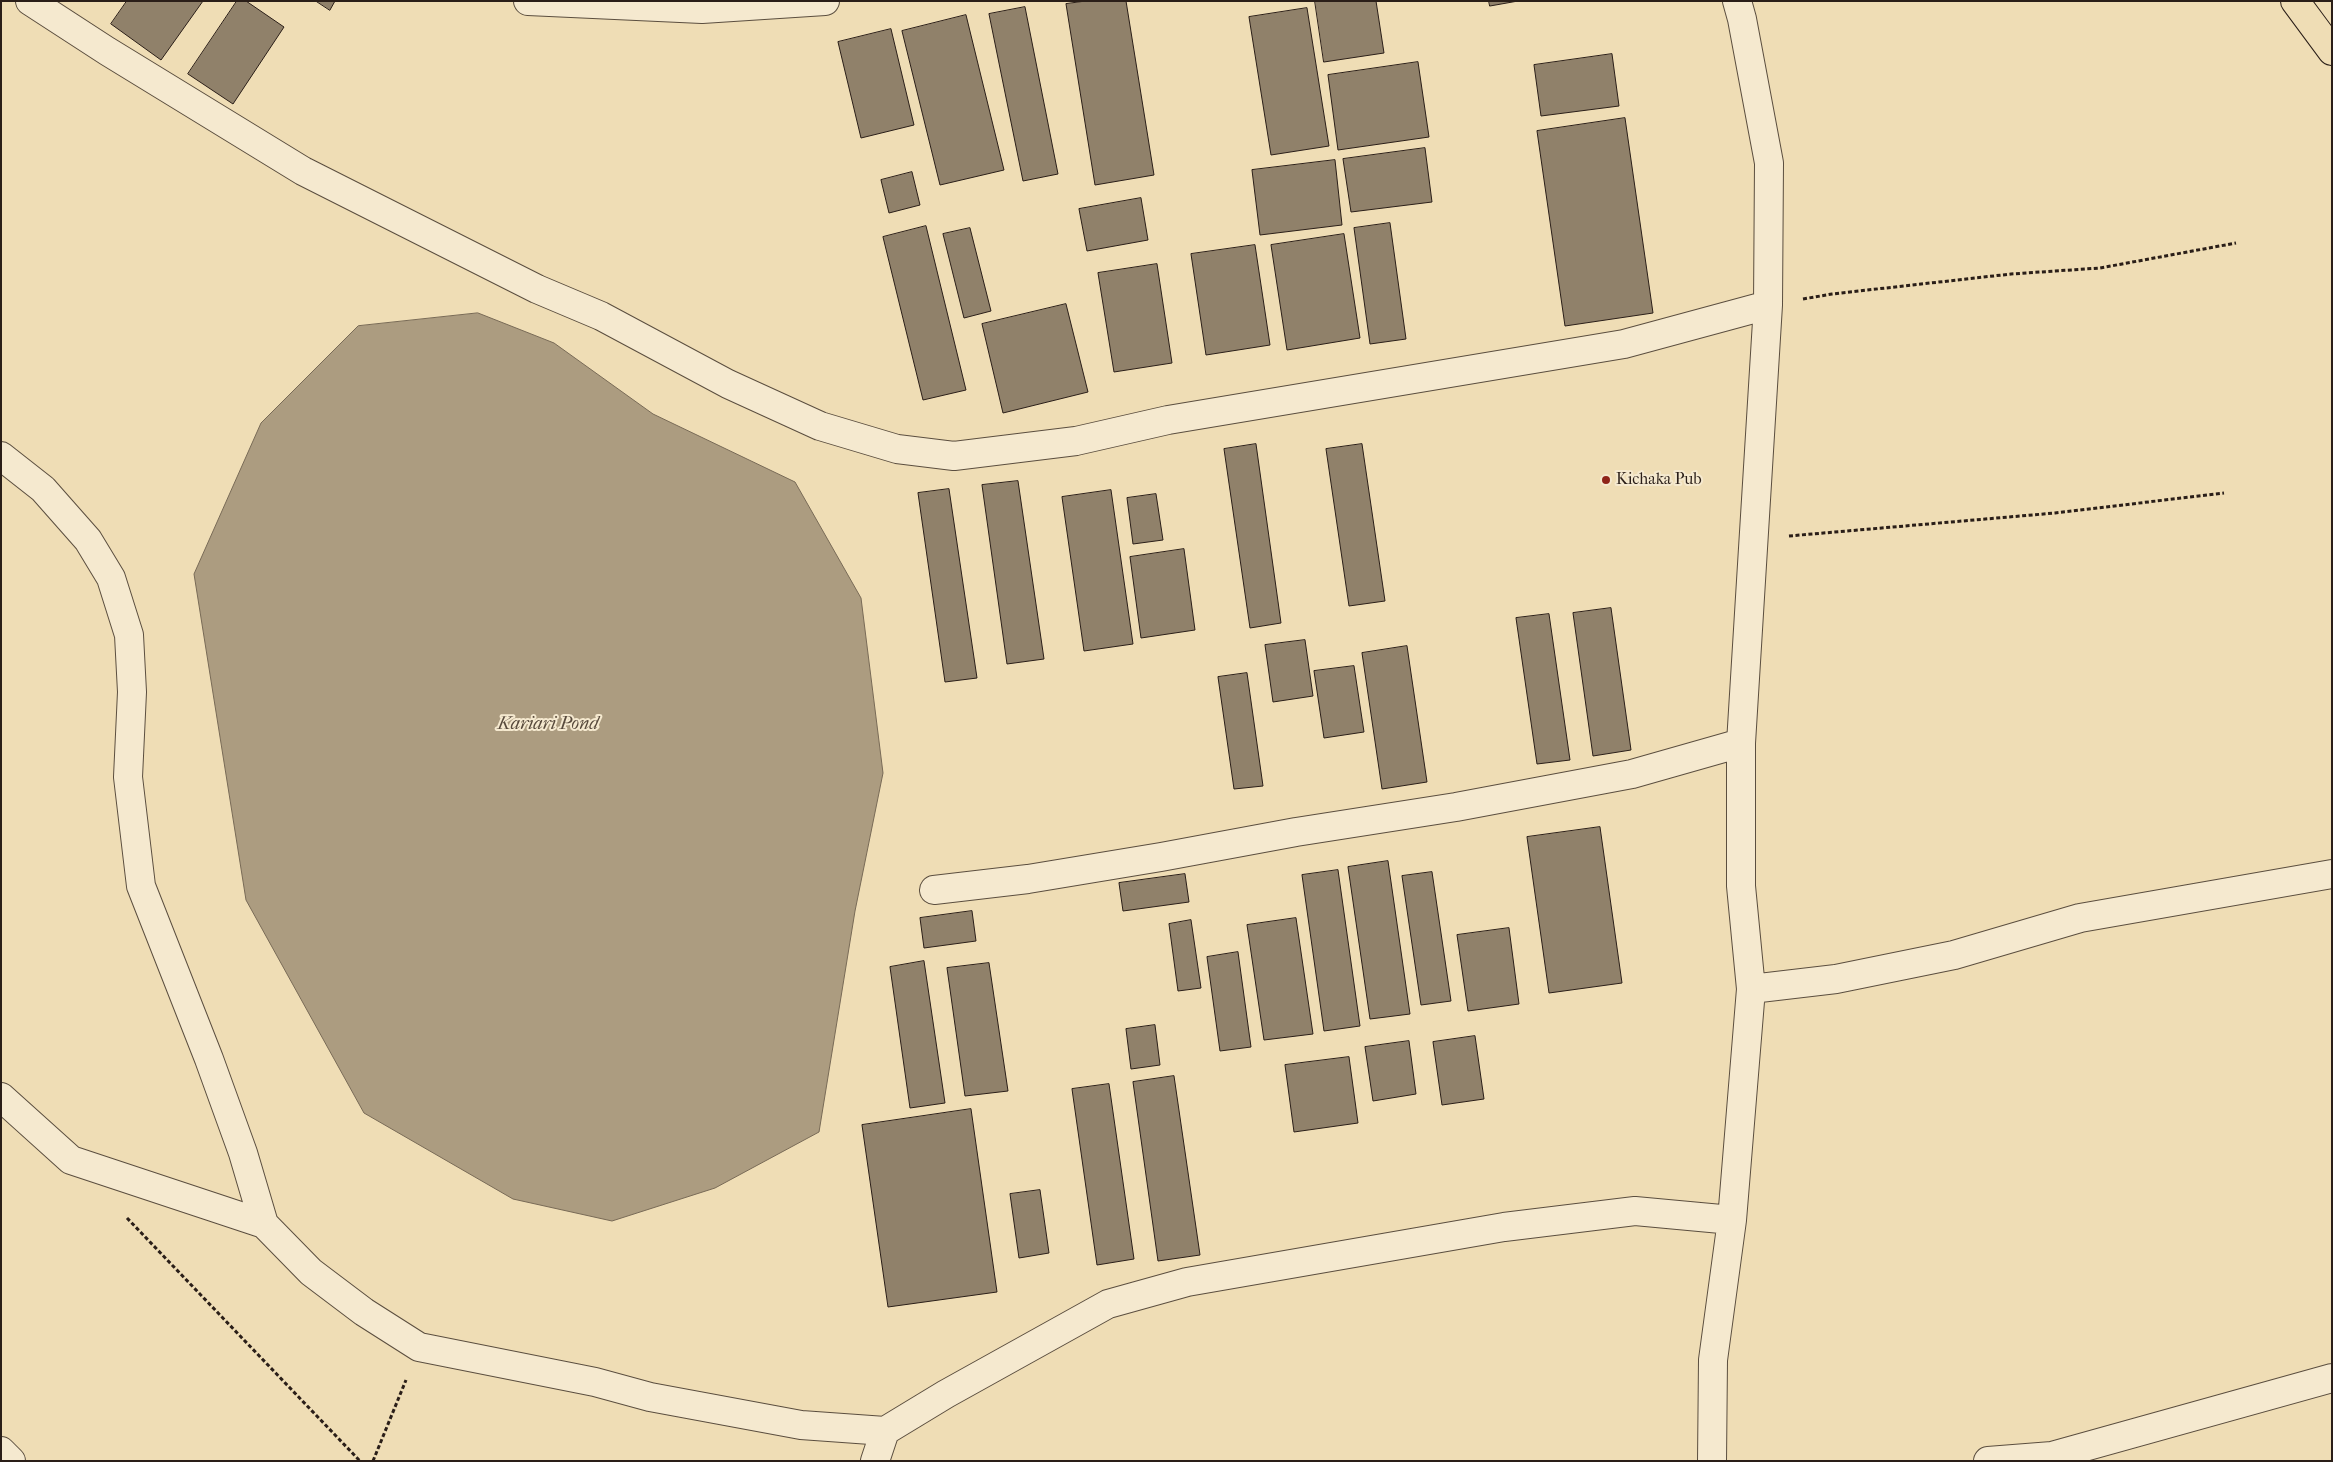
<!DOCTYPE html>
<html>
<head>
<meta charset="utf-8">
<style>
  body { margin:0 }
  #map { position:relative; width:2333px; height:1462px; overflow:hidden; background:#efddb5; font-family:"IM FELL French Canon",serif }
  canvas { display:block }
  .frame { position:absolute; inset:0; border:2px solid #2a1e18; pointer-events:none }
</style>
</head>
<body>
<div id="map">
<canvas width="2333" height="1462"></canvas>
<div class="frame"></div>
</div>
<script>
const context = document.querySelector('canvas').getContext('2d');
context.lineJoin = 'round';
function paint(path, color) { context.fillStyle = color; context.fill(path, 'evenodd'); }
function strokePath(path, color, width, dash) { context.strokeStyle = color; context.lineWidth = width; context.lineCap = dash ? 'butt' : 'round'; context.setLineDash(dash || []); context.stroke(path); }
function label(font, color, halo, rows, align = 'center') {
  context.font = font + ' "IM FELL French Canon",serif'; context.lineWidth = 4; context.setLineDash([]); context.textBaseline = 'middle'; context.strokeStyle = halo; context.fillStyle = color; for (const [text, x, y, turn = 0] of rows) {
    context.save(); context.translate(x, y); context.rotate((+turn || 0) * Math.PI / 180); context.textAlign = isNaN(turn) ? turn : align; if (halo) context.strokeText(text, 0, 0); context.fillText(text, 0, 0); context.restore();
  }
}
const water = new Path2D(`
  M478 313 554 343 653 414 795 482 861 598 883 773 855 911 819 1132 715 1188 612 1221 513 1199 364 1113 246 900 194 574 261 423 358 326Z`);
paint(water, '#ac9c80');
strokePath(water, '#786a56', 1);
const building = new Path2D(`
  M127 1H203L161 60 111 24Z
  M237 1H246L284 27 233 104 188 74Z
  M316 1H335L330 10Z
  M1086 1H1126L1154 175 1095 185 1066 4Z
  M1315 1H1376L1384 53 1324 62Z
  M1489 1H1518L1490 6Z
  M1025 7 1058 174 1023 181 989 14Z
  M1307 8 1329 146 1271 155 1249 17Z
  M966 15 1004 170 940 185 902 31Z
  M891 29 914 125 861 138 838 42Z
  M1612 54 1619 106 1541 116 1534 65Z
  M1418 62 1429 137 1338 150 1328 75Z
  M1625 118 1653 313 1565 326 1537 131Z
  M1425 148 1432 202 1351 212 1343 159Z
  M1335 160 1342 225 1260 235 1252 170Z
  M912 172 920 205 889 213 881 180Z
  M1141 198 1148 240 1087 251 1079 209Z
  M1390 223 1406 339 1370 344 1354 228Z
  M926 226 966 390 923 400 883 237Z
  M970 228 991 311 964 318 943 234Z
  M1344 234 1360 338 1287 350 1271 245Z
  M1255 245 1270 345 1206 355 1191 254Z
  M1157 264 1172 363 1114 372 1098 273Z
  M1066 304 1088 392 1003 413 982 324Z
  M1256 444 1281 623 1250 628 1224 449Z
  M1362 444 1385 601 1349 606 1326 449Z
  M1018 481 1044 659 1007 664 982 485Z
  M949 489 977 678 945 682 918 493Z
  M1111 490 1133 644 1084 651 1062 497Z
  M1156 494 1163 540 1133 544 1127 498Z
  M1184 549 1195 630 1141 638 1130 557Z
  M1611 608 1631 750 1593 756 1573 613Z
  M1549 614 1570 760 1537 764 1516 618Z
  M1305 640 1313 696 1273 702 1265 645Z
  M1407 646 1427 782 1382 789 1362 653Z
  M1354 666 1364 732 1324 738 1314 671Z
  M1247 673 1263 786 1234 789 1218 677Z
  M1600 827 1622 983 1549 993 1527 837Z
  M1388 861 1410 1014 1370 1019 1348 867Z
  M1338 870 1360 1026 1324 1031 1302 875Z
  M1432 872 1451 1001 1421 1005 1402 876Z
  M1185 874 1189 902 1123 911 1119 883Z
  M972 911 976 941 924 948 920 918Z
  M1296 918 1313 1034 1264 1040 1247 925Z
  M1191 920 1201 988 1178 991 1169 924Z
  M1509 928 1519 1004 1468 1011 1457 935Z
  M1238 952 1251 1047 1220 1051 1207 957Z
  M924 961 945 1103 910 1108 890 967Z
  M989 963 1008 1091 965 1096 947 968Z
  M1155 1025 1160 1065 1131 1069 1126 1029Z
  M1475 1036 1484 1099 1442 1105 1433 1042Z
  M1409 1041 1416 1094 1373 1101 1365 1047Z
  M1349 1057 1358 1123 1294 1132 1285 1065Z
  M1174 1076 1200 1255 1158 1261 1133 1082Z
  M1109 1084 1134 1259 1097 1265 1072 1089Z
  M971 1109 997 1292 888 1307 862 1125Z
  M1040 1190 1049 1253 1019 1258 1010 1194Z`);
paint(building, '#90816a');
strokePath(building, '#2a1e18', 1);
const minor = new Path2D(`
  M30 1 107 51 303 171 537 289 601 316 728 384 820 426 897 449 954 456 1076 441 1168 420 1624 344 1768 305
  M528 1 702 9 825 1
  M1 456 43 489 88 540 111 578 129 635 132 692 128 777 141 886 209 1059 243 1153 264 1224 311 1272 364 1312 419 1347 595 1382 650 1397 801 1425 885 1431 946 1394 1108 1304 1187 1282 1504 1227 1635 1211 1732 1220
  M934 890 1028 879 1161 857 1296 832 1456 807 1632 774 1741 743
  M1751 989 1836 979 1954 955 2080 918 2332 874
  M1 1097 71 1160 264 1224
  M1 1451 11 1461
  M875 1461 885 1431
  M1712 1461 1713 1360 1732 1220 1751 989 1741 886V743L1768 305 1769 163 1742 19 1737 1
  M1988 1461 2052 1456 2332 1378`);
const trunk = new Path2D(`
  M2295 1 2332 51`);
strokePath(minor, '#5b4e3f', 30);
strokePath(trunk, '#2a1e18', 30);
strokePath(new Path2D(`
  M1803 299 1832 294 2011 274 2100 268 2236 243
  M1789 536 2055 513 2224 493
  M127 1218 360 1461
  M373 1461 406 1380`), '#2a1e18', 3, [4, 2.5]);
strokePath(minor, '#f5e9cf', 28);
strokePath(trunk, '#efddb5', 28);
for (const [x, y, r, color] of [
  [1606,480,5,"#8f2418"]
]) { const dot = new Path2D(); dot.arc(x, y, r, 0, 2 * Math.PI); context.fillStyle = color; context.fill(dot); strokePath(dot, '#f5e9cf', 2); }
label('16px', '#2a1e18', '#f5e9cf', [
  ["Kichaka Pub",1616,480]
], 'left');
label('italic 18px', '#584a3c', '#f5e9cf', [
  ["Kariari Pond",548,725]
]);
</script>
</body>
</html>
